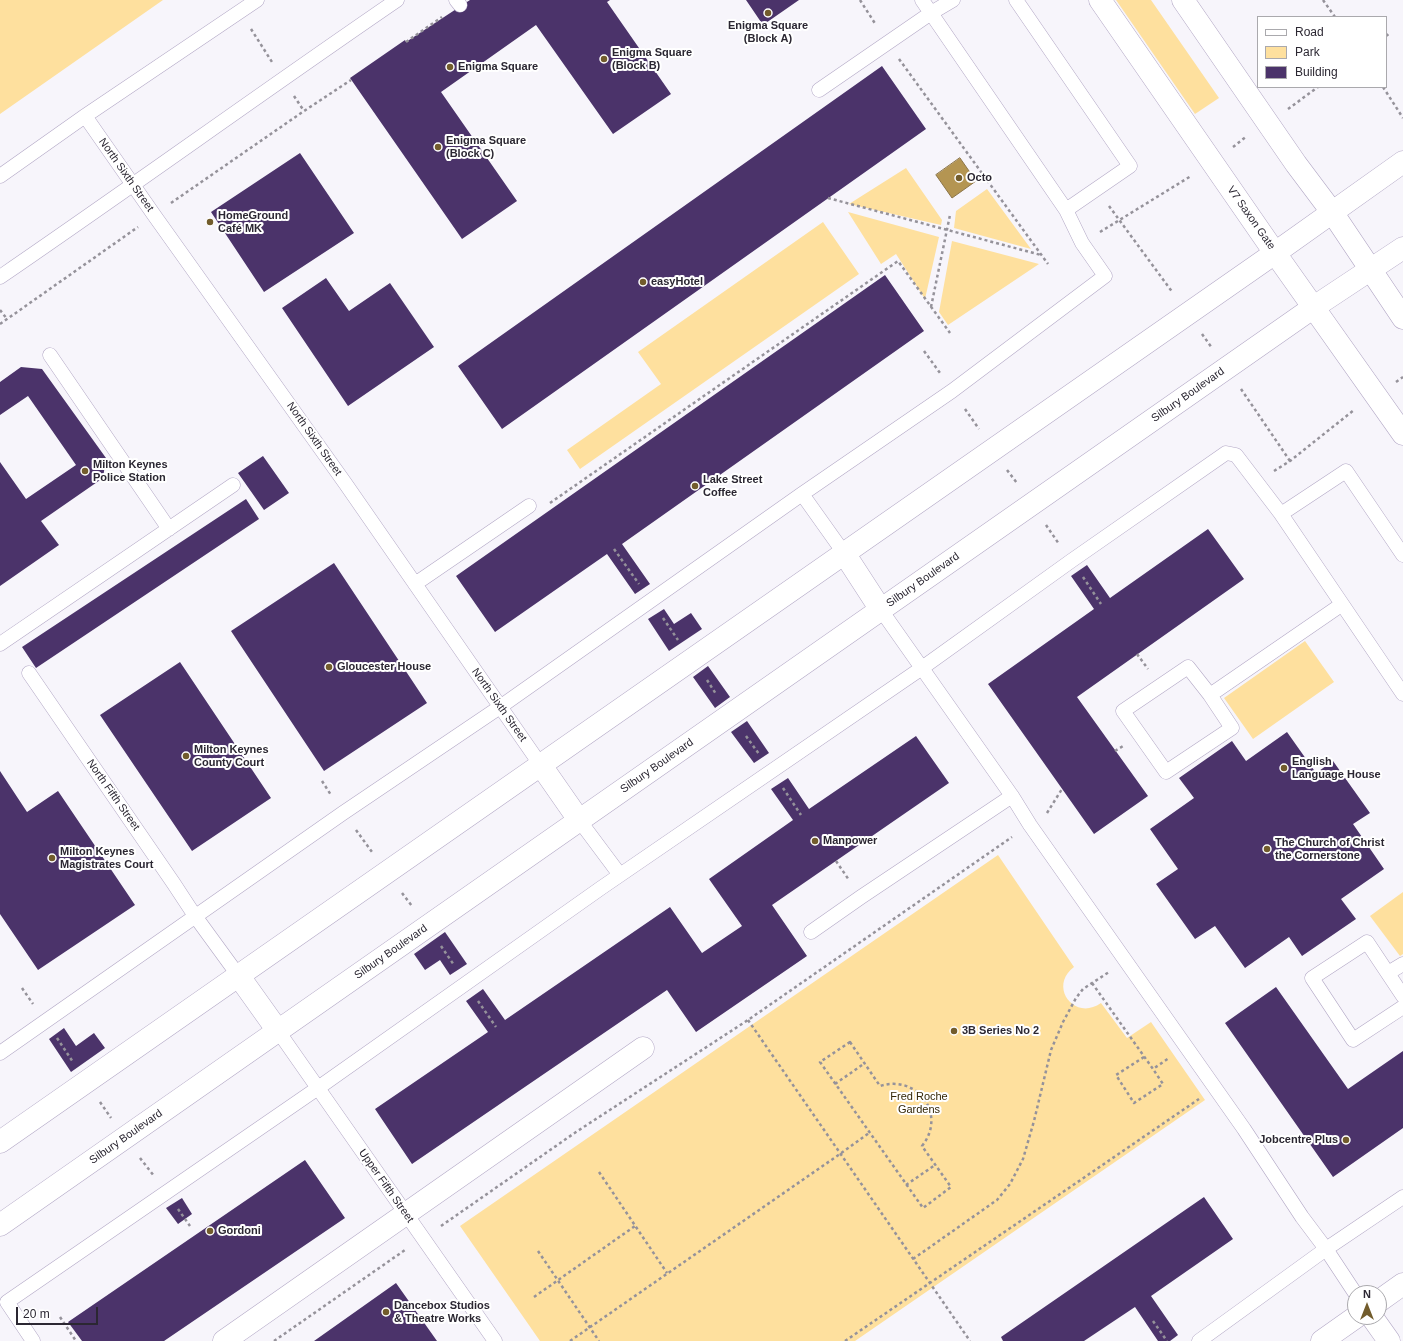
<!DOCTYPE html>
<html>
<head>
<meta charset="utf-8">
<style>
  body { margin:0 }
  #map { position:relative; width:1403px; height:1341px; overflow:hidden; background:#f7f5fb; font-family:Arial,sans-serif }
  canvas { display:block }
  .legend { position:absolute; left:1257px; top:16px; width:130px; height:72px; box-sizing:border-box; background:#fff; border:1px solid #aaa9ad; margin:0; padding:5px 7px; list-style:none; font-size:12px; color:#2b2732 }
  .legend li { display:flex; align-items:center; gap:8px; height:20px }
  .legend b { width:20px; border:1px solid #aaa9ad }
  .north { position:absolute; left:1347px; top:1285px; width:40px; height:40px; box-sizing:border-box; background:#fff; border:1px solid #aaa9ad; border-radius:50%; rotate:0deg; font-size:11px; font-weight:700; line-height:16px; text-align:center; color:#2b2732 }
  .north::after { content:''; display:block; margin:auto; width:14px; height:18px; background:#725c2c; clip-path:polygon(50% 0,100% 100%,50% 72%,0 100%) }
  .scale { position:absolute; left:16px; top:1307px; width:82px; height:18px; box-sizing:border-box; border:2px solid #2b2732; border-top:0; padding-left:5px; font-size:12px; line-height:14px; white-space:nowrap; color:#2b2732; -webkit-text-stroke:3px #fff; paint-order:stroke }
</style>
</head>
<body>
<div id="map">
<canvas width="1403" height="1341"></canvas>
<ul class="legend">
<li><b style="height:5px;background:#fff"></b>Road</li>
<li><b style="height:11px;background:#fee09e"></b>Park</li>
<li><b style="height:11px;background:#4b336a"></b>Building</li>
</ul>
<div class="north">N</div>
<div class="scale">20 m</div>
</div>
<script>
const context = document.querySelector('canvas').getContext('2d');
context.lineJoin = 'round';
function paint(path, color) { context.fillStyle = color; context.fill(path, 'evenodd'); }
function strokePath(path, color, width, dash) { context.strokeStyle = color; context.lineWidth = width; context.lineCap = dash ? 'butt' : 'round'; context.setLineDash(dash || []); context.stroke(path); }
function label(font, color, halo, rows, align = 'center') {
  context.font = font + ' Arial,sans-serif'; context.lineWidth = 4; context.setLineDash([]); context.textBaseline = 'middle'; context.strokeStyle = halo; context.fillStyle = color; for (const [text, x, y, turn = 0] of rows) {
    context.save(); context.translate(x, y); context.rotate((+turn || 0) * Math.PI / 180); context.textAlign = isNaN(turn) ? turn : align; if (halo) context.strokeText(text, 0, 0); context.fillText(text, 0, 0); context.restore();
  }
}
paint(new Path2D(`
  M0 0H163L0 114Z
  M1116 0H1151L1219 98 1195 114Z
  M906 168 942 220 941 225 849 204Z
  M987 189 1031 249 954 228 956 211Z
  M848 212 939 237 925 299 896 254 881 264Z
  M823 222 859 274 580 469 567 450 661 384 638 352Z
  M952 241 1039 264 948 325 939 312Z
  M1305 641 1334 682 1253 739 1224 698Z
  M998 855 1074 967C1048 986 1074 1022 1101 1003L1127 1038 1151 1022 1205 1100 855 1341H540L460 1226Z
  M1403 892V954L1400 956 1370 916Z`), '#fee09e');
const water = new Path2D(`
  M960 158 976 181 952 198 936 175Z`);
paint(water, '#b49552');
strokePath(water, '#8b7448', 1);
paint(new Path2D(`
  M470 0H610L607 2 671 94 613 134 536 25 441 92 517 201 462 239 350 78 405 40 406 42Z
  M746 0H799L763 25Z
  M882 66 926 129 502 429 458 366Z
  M300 153 354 233 264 292 211 212Z
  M885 275 924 331 622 544 650 584 635 594 607 554 495 632 456 576Z
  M326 278 349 311 390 283 434 347 348 406 282 308Z
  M21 367 42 369 106 458 103 478 41 521 59 545 0 586V462L26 499 76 465 28 396 0 415V382Z
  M263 456 289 493 264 510 238 473Z
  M246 499 259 519 36 668 22 647Z
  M1208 529 1244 579 1077 697 1148 796 1094 834 988 684 1094 609 1071 576 1087 565 1110 598Z
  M334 563 427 703 324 771 231 631Z
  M664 609 674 624 691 613 702 629 669 651 648 619Z
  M180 662 271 798 192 851 100 715Z
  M708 666 730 697 715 708 693 677Z
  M747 721 769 753 754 763 731 732Z
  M1287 732 1316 773 1333 761 1370 813 1353 824 1384 869 1341 899 1356 919 1302 956 1289 937 1245 968 1215 926 1195 939 1156 884 1178 869 1150 829 1194 798 1179 778 1232 741 1246 761Z
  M916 736 949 783 772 905 807 956 696 1032 667 990 412 1164 375 1109 488 1032 466 1001 483 989 505 1020 670 907 702 953 742 926 709 879 793 820 771 789 788 778 809 809Z
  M0 771 27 812 58 791 135 905 38 970 0 914Z
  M445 932 467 964 450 975 440 960 425 970 414 954Z
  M1276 987 1348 1089 1403 1051V1128L1333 1177 1225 1023Z
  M64 1028 76 1046 94 1033 105 1048 71 1072 49 1039Z
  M305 1160 345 1218 164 1341H82L68 1322Z
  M1204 1197 1233 1239 1151 1296 1178 1335 1170 1341H1158L1135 1307 1084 1341H1003L1001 1337Z
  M182 1198 192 1214 178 1224 166 1208Z
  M396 1283 437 1341H314Z`), '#4b336a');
const lane = new Path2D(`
  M456 0 460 5
  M1016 0 1130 166 1066 210
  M819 90 931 13 953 0
  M85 116 154 215 345 483 540 764
  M0 176 85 116 257 0
  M0 277C133 186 264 91 397 0
  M50 355 169 529
  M802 494 844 553
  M1281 514 1346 471 1403 555
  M415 584 529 506
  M881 610 1012 796 1030 825 1244 1129 1302 1217 1326 1249 1355 1293
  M0 644 233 485
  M29 673 174 884 195 916 238 975
  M1210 695 1188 667 1123 711 1166 772 1232 728 1210 695 1341 605
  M579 820 620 875
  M811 932 861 897 1012 796
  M1388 973 1403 964
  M1403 996 1367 942 1312 978 1353 1040 1403 1007
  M278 1031 495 1341
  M0 1053 343 813 500 707 802 494 952 391 1105 276 1082 243 1066 210 922 0
  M33 1341 7 1302 318 1088 601 888 922 668 1071 561 1226 453 1236 455 1281 514 1403 694
  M1199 1341 1326 1249 1403 1197`);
const street = new Path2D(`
  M844 553 881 610
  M540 764 579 820
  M238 975 278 1031
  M0 1142 1275 253 1403 162
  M0 1225 1314 307 1403 248
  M1379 1301 1403 1284
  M1372 1317 1389 1341
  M224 1341 643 1048
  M1322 1341 1356 1317`);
const secondary = new Path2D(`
  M1100 0 1275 253 1403 434
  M1183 0 1296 164 1332 212 1403 318`);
strokePath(lane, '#b2a7c5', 15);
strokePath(street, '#b2a7c5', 23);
strokePath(secondary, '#b2a7c5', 23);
strokePath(new Path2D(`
  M860 0 876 25
  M1323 0 1335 17
  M251 29 272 62
  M1386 36 1390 33
  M406 42 442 17
  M899 59 1048 264
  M1383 87 1403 118
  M294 96 304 111
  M1288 109 1318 87
  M1233 147 1247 136
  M828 198 1041 255
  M171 203 304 111 351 80
  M1109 206 1173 293
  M1100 232 1191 176
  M931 307 950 215
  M0 310 7 319
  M0 324 138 227
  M1202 334 1212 348
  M924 351 940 373
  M1396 382 1403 377
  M1241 389 1290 461
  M965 409 979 429
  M1007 470 1017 483
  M1274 471 1290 461 1354 410
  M550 503 898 261 950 333
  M1046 525 1059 544
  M614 549 639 584
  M1083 577 1101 604
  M663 618 678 640
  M1137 654 1148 669
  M707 680 716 694
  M746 736 759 754
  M1115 751 1123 746
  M322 781 331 795
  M783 788 801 815
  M1047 813 1062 789
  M356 830 372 852
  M836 861 849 880
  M402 893 412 906
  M441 946 454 965
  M1092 983 1153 1069 1169 1058
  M22 988 33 1004
  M478 1001 496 1027
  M748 1020 970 1341
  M57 1038 73 1062
  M850 1042 880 1086C918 1074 947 1115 922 1146L951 1187 923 1208 820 1062Z
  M1144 1057 1116 1075 1134 1103 1163 1084 1153 1069
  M835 1084 865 1063
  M100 1102 111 1118
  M140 1158 154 1176
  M599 1172 667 1273
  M906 1185 935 1165
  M178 1209 190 1226
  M441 1226 576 1132 748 1020 1012 837
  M538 1251 599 1341
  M913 1259 997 1200 1010 1184 1023 1159 1034 1121 1051 1050 1063 1022 1076 998 1083 989 1109 972
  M534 1297 635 1226
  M60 1317 76 1341
  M1153 1321 1167 1341
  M274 1341 405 1250
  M570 1341 840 1154 869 1133
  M845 1341 1199 1099`), '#95929a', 2.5, [3, 3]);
strokePath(lane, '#fff', 14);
strokePath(street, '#fff', 22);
strokePath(secondary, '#fff', 22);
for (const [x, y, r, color] of [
  [768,13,4,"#725c2c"],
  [604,59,4,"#725c2c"],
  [450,67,4,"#725c2c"],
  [438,147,4,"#725c2c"],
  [959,178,4,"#725c2c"],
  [210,222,4,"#725c2c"],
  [643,282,4,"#725c2c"],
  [85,471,4,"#725c2c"],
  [695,486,4,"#725c2c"],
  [329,667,4,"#725c2c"],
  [186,756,4,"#725c2c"],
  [1284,768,4,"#725c2c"],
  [815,841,4,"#725c2c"],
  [1267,849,4,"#725c2c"],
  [52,858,4,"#725c2c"],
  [954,1031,4,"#725c2c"],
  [1346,1140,4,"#725c2c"],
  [210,1231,4,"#725c2c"],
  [386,1312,4,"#725c2c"]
]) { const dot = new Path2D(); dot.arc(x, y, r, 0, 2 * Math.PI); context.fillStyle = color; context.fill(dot); strokePath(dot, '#fff', 1.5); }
label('bold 11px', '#2b2732', '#fff', [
  ["Enigma Square",768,26,"center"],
  ["(Block A)",768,39,"center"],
  ["Enigma Square",612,53],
  ["(Block B)",612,66],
  ["Enigma Square",458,67],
  ["Enigma Square",446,141],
  ["(Block C)",446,154],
  ["Octo",967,178],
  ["HomeGround",218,216],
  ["Café MK",218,229],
  ["easyHotel",651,282],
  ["Milton Keynes",93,465],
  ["Police Station",93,478],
  ["Lake Street",703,480],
  ["Coffee",703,493],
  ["Gloucester House",337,667],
  ["Milton Keynes",194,750],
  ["County Court",194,763],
  ["English",1292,762],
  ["Language House",1292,775],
  ["Manpower",823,841],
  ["The Church of Christ",1275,843],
  ["the Cornerstone",1275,856],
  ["Milton Keynes",60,852],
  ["Magistrates Court",60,865],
  ["3B Series No 2",962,1031],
  ["Jobcentre Plus",1338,1140,"right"],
  ["Gordoni",218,1231],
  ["Dancebox Studios",394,1306],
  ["& Theatre Works",394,1319]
], 'left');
label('11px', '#2b2732', '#fff', [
  ["North Sixth Street",126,175,55],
  ["V7 Saxon Gate",1251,218,55],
  ["Silbury Boulevard",1188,395,-35],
  ["North Sixth Street",314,439,55],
  ["Silbury Boulevard",923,580,-35],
  ["North Sixth Street",499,705,55],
  ["Silbury Boulevard",657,766,-35],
  ["North Fifth Street",113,795,55],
  ["Silbury Boulevard",391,952,-35],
  ["Silbury Boulevard",126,1137,-35],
  ["Upper Fifth Street",386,1186,55]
]);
label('11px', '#342707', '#fff', [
  ["Fred Roche",919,1097],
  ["Gardens",919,1110]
]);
</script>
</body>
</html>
